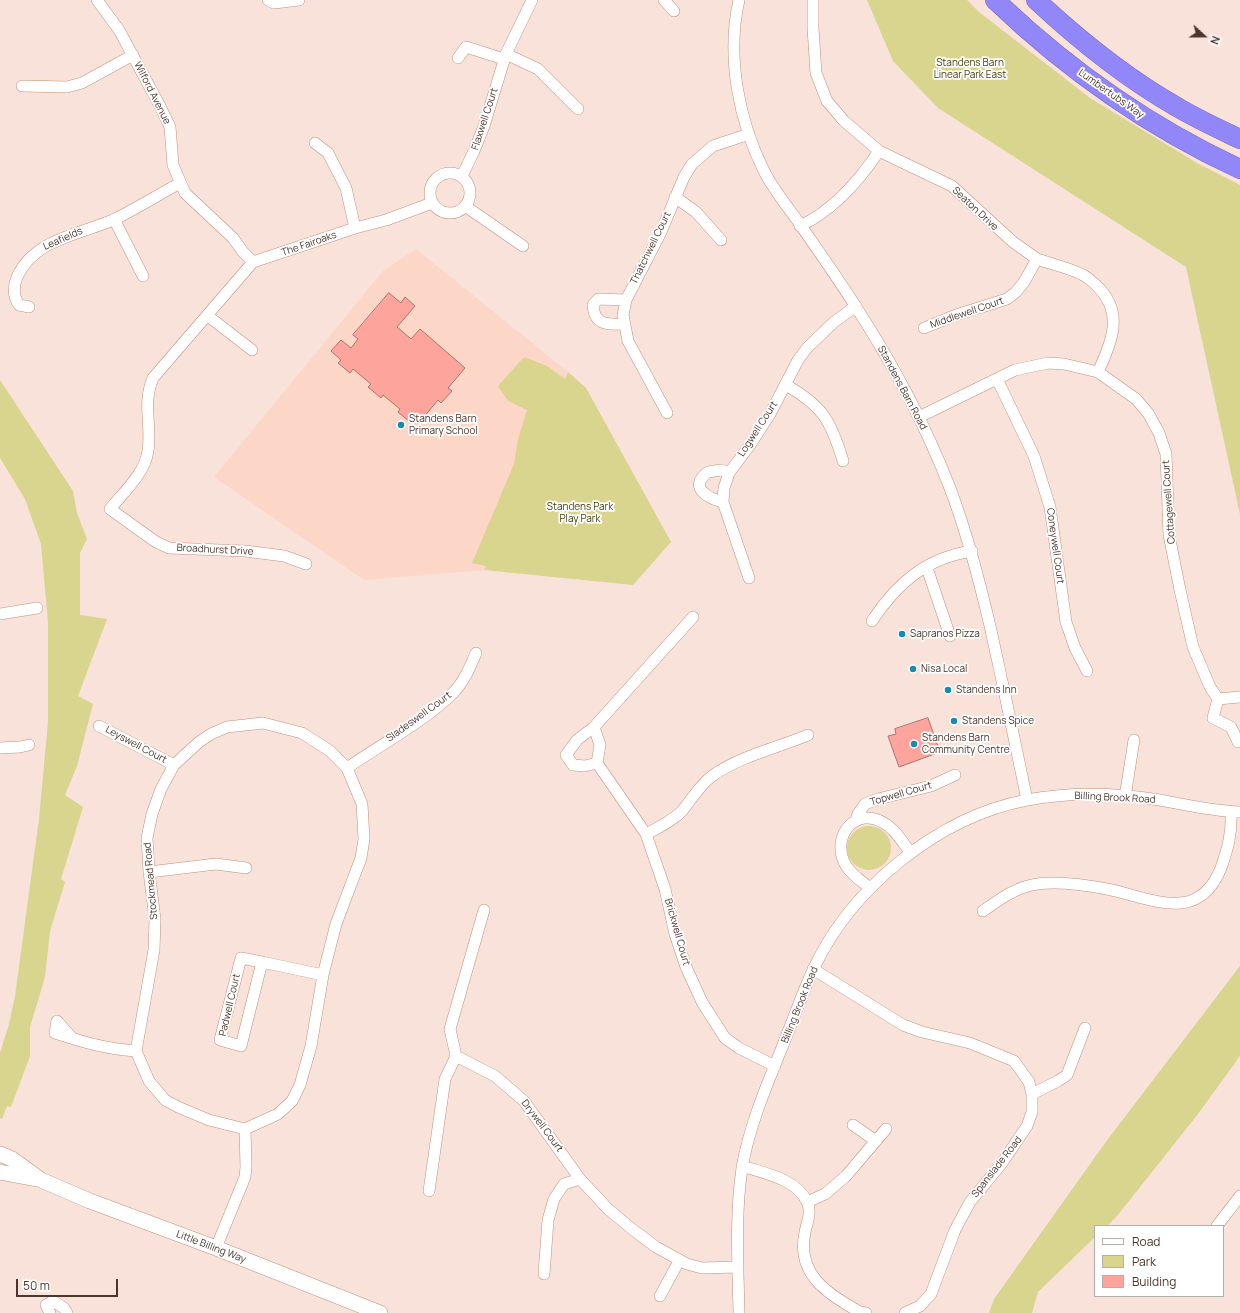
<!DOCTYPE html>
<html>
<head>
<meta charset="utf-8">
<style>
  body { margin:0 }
  #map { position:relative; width:1240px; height:1313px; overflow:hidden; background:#f8e2d9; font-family:Manrope,sans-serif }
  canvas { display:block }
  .legend { position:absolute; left:1094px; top:1225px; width:130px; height:72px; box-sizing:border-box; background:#fff; border:1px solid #b6aeaa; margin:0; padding:5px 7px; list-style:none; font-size:12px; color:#49352b }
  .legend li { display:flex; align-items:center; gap:8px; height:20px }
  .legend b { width:20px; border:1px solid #b6aeaa }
  .north { position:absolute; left:1184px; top:16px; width:40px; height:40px; -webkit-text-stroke:3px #fff; paint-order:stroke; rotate:111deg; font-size:11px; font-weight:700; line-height:16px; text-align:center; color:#49352b }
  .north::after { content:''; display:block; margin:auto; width:14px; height:18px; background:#49352b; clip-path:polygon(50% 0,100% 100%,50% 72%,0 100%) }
  .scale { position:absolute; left:16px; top:1279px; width:102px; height:18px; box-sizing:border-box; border:2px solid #49352b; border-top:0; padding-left:5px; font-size:12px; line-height:14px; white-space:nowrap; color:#49352b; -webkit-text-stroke:3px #fff; paint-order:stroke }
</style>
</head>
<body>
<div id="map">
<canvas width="1240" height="1313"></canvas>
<ul class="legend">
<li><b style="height:5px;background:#fff"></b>Road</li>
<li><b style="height:11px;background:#d9d58e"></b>Park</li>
<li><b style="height:11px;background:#fda59c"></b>Building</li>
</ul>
<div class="north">N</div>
<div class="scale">50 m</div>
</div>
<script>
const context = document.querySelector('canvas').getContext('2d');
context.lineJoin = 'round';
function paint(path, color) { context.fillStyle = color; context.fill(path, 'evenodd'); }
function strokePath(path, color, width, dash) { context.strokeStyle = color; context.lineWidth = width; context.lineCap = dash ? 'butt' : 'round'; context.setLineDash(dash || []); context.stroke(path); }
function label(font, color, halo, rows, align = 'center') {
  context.font = font + ' Manrope,sans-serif'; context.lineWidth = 3.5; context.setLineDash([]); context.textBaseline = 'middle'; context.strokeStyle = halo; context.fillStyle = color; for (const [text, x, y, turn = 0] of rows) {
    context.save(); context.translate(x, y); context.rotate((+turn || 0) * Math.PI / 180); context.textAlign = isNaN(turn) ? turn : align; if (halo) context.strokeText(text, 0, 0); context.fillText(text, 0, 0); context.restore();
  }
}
paint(new Path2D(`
  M416 249 568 372 484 570 364 580 214 477 383 271Z`), '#fcd7c7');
paint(new Path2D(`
  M867 0H967L979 12 1090 98 1197 163 1240 185V514L1186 267 938 108 893 61Z
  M524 357 547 366 565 379 568 372 586 388 671 542 633 585 484 570 486 566 472 563 514 464 518 439 527 410 508 401 498 386Z
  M0 380 73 491 77 513 87 539 80 553V615L107 619 78 696 93 704 77 766 65 795 83 807 61 879 65 882 50 931 45 977 30 1027V1056L11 1107 7 1106 2 1119 0 1118V1053L9 1024 15 996 39 819 48 722V622L41 544 25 499 0 458Z
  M847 848a22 22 0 1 1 44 0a22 22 0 1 1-44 0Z
  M1240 966V1055L1235 1063 1198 1114 1117 1216 1107 1226H1095V1237L1038 1292 1032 1313H989L994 1299 1105 1143Z`), '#d9d58e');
const building = new Path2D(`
  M389 293 401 303 405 297 415 306 397 327 411 339 420 329 465 368 448 388 452 391 441 403 438 400 418 424 413 419 410 422 398 412 400 409 383 395 381 398 368 387 371 384 353 369 350 373 338 363 341 360 331 351 341 340 351 348 358 339 353 335Z
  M928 718 940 752 899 767 888 736 896 734 895 729Z`);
paint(building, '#fda59c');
strokePath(building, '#a8746e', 1);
const street = new Path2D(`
  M97 0 119 30 160 106 170 127 173 165 185 193 233 238 243 252 253 262
  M268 0 274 3 299 0
  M664 0 674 11
  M739 0C726 57 739 122 765 173 774 190 786 205 797 220 817 249 837 277 856 307 893 364 925 424 950 488 967 533 979 579 990 626 1003 684 1015 742 1027 800
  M813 0V28L816 73 827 101 844 121 879 151 952 186 1013 242 1037 259C1051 264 1067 267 1081 274 1088 277 1093 282 1098 287 1124 313 1112 342 1098 372
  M506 54 538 69 578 109
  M458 58 466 47 504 59
  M22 86 67 87 82 83 133 55
  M315 143 328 153 346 188 355 228
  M430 193a20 20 0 1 1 40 0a20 20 0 1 1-40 0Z
  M462 176 474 151 484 126 506 54 532 0
  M675 197 696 212 721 240
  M465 206 523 246
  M114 219 143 276
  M800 226C834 210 859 181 879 151
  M29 307 19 305C13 296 13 287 17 277 35 238 80 235 115 219 137 208 158 195 180 183
  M208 316 252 350
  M623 324C606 325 594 324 593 305L598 299 626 300
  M924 328 956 315 1007 299 1016 292 1024 282 1037 259
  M997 379 1034 456 1050 507 1066 622 1075 648 1087 671
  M786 385C823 406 831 421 843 461
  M667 413 628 341 623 315 626 300 661 232 684 177 692 164 713 146 749 134
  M919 417 1015 370 1048 363 1064 364 1098 372 1136 399 1148 413 1159 433 1166 454 1169 535 1180 590 1193 647 1210 687 1218 699
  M723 502C707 498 688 487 708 472L721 470 729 473
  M306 564 284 556 245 551 169 548 156 542 110 509C124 492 145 473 148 451 152 425 142 404 153 378L253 262 355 228 386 220 432 203
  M927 568 950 636
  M749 578 723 502 724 488 729 473 750 445 770 414 798 360 807 348 834 322 856 306
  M0 614 37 608
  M693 617 594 727 600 745 597 763 646 834 665 889 675 934 686 967 702 1002 725 1038 739 1048 775 1066
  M872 621C897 583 926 558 972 551
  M1218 699 1213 718 1231 727 1238 742H1240
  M1218 699 1240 697
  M99 726 174 765
  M594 727 577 740 566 755 573 765 585 766 597 763
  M0 748 20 747 29 745
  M347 768C380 745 425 721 453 693 464 682 470 667 476 653
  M1125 797 1134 740
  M856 821 858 814 865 804 878 799 931 786 955 775
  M646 834C658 828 672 821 682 811 692 799 699 786 712 776 740 756 777 748 808 735
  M149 872 216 864 246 868
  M870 888C861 881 849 873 844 862 832 835 856 806 884 823 895 829 903 843 911 853
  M484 910 450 1029 456 1056 495 1076 524 1101 580 1179 608 1209 632 1229 656 1247 687 1264 702 1268 738 1267
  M983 911C1000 899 1016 887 1037 884 1059 881 1086 885 1107 889 1149 897 1198 926 1221 868 1228 848 1232 833 1231 812
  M262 962 241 958 220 1040 241 1046 262 962 323 975
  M813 969 903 1025 922 1032 970 1043 1014 1061 1029 1082 1032 1094V1112L1027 1126 1002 1163 970 1202 955 1230 931 1294 920 1306 905 1313
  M72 1038 57 1021 55 1033C83 1042 106 1049 136 1051
  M1032 1094 1058 1081 1067 1075 1085 1028
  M853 1125 876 1141
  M742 1166C764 1173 797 1179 807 1202 812 1212 807 1222 805 1232 796 1274 827 1294 860 1312L866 1313
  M429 1191 445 1079 456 1056
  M807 1202 825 1194 846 1176 886 1129
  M1217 1226 1240 1196
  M216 1248 245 1177 246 1167 245 1129 209 1120 178 1107 165 1100 149 1081 136 1051 154 950 155 919 149 872 147 838 152 814 161 789 174 765 199 742 211 734 227 727 263 723 302 733 330 751 347 768 362 804 364 839 361 858 336 924 323 975 311 1046 300 1085 292 1101 278 1114 245 1129
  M544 1274 548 1220 554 1199 564 1184 580 1179
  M660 1296 679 1261
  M50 1313 46 1305 53 1301 64 1308 67 1313
  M739 1313C738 1265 735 1215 742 1168 749 1127 766 1087 781 1050 792 1023 801 996 813 970 851 888 938 817 1027 800 1070 792 1116 793 1160 800 1186 805 1213 811 1240 812`);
const secondary = new Path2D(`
  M0 1154 12 1159 41 1180 90 1201 216 1248 380 1313
  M0 1172 37 1179`);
const highway = new Path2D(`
  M995 0C1067 69 1149 127 1240 169
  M1036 0C1079 40 1126 78 1177 107 1197 119 1219 129 1240 139`);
strokePath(street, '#c1907a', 12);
strokePath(secondary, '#c1907a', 16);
strokePath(highway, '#786ab1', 20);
strokePath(street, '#fff', 11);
strokePath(secondary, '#fff', 15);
strokePath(highway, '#9287f9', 19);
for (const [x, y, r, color] of [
  [401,425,4,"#178baf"],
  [902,634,4,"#178baf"],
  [913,669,4,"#178baf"],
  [948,690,4,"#178baf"],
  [954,721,4,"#178baf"],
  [914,744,4,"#178baf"]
]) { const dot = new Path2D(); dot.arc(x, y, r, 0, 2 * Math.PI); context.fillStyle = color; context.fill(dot); strokePath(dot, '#fff', 1.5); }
label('10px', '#454113', '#fff', [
  ["Standens Barn",970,63],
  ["Linear Park East",970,75],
  ["Standens Park",580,507],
  ["Play Park",580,519]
]);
label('10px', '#49352b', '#fff', [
  ["Wilford Avenue",152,93,63],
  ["Lumbertubs Way",1111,94,35],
  ["Flaxwell Court",485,119,-72],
  ["Seaton Drive",975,209,43],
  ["Leafields",63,239,-24],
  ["The Fairoaks",309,244,-19],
  ["Thatchwell Court",651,248,-64],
  ["Middlewell Court",967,313,-19],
  ["Standens Barn Road",902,388,62],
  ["Logwell Court",758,429,-57],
  ["Cottagewell Court",1169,502,-94],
  ["Coneywell Court",1055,546,82],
  ["Broadhurst Drive",215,550,3],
  ["Sladeswell Court",419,717,-36],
  ["Leyswell Court",136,745,28],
  ["Topwell Court",901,794,-16],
  ["Billing Brook Road",1115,798,3],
  ["Stockmead Road",151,881,-95],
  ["Brickwell Court",677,932,74],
  ["Padwell Court",230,1005,-77],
  ["Billing Brook Road",800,1005,-68],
  ["Drywell Court",542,1126,53],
  ["Spanslade Road",997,1167,-52],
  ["Little Billing Way",211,1247,21]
]);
label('10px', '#49352b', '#fff', [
  ["Standens Barn",409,419],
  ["Primary School",409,431],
  ["Sapranos Pizza",910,634],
  ["Nisa Local",921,669],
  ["Standens Inn",956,690],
  ["Standens Spice",962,721],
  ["Standens Barn",922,738],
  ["Community Centre",922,750]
], 'left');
</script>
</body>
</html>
